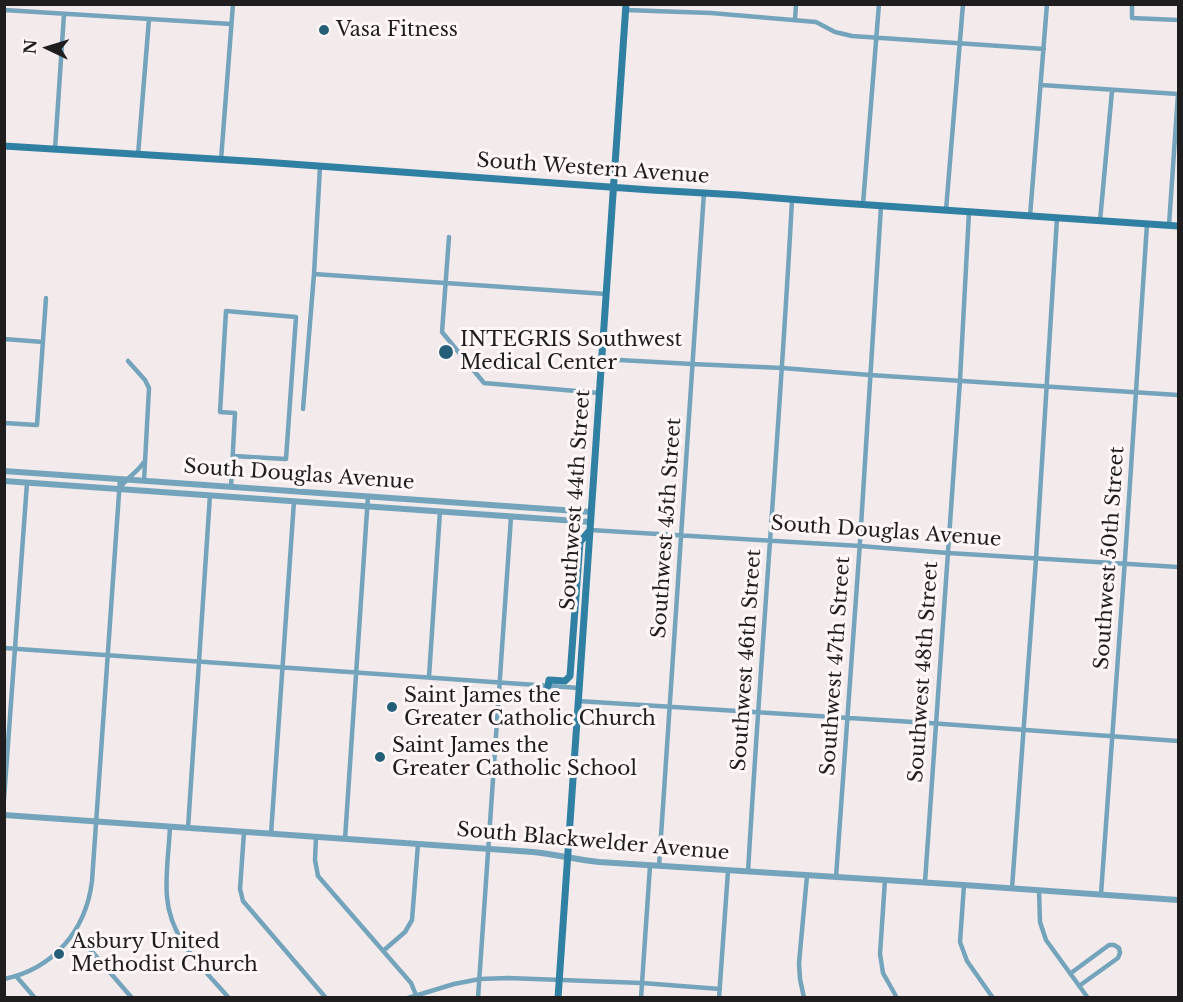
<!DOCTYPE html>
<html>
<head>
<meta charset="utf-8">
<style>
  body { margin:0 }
  #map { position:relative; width:1183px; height:1002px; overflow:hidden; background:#f2eaeb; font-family:"Libre Baskerville",serif }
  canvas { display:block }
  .frame { position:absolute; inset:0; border:6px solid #1f1d1d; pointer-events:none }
  .north { position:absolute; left:18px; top:18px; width:60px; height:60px; -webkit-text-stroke:4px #fff7f8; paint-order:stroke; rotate:274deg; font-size:16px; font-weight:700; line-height:24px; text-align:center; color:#1f1d1d }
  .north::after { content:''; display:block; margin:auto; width:21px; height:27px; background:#1f1d1d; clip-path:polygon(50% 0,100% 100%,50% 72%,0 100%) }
</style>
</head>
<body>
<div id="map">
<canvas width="1183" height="1002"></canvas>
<div class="frame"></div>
<div class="north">N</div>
</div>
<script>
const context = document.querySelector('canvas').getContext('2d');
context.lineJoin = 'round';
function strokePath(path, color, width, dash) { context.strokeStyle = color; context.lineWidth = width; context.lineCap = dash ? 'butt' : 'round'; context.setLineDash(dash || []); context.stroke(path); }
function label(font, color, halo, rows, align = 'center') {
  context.font = font + ' "Libre Baskerville",serif'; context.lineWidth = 6; context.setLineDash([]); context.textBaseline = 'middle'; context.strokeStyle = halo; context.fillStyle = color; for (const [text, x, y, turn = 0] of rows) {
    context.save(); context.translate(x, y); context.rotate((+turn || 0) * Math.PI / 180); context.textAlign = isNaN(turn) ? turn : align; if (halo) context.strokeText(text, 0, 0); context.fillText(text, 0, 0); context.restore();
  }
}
strokePath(new Path2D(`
  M1132 4V18L1178 20
  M4 10 231 24
  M625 10 711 13 816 22 835 32 852 36 1044 49
  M795 20 796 4
  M1041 85 1178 94
  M55 149 64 14
  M138 155 149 19
  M221 160 233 4
  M320 167 314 274 606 294
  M863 204 879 4
  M946 210 963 4
  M1030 216 1047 4
  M1100 221 1112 91
  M1169 225 1178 94
  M449 237 442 332 484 383 599 393
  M4 339 43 342
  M601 359 692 364 782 368 870 375 1178 395
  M128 361 145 380 149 388 144 481
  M303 409 314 274
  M4 423 37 425 46 298
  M231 487 235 413 220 412 226 311 296 317 286 459 233 456
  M119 489C126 478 137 473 144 462
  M590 530 860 546 948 553 1178 567
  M4 648 579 688
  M429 677 440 511
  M578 701 929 723 1178 741
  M4 799 27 483
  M170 827C169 850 165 874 167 897 170 939 203 968 229 998
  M188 828 210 495
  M244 832 240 889 243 901 326 998
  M271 834 294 501
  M316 837 315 860 318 876 411 983 416 995
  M345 839 368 496
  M659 866C676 642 689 417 704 192
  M748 872C761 648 780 424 792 200
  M836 877 860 542 881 206
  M885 880 880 954 883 973 897 998
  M925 882 960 380 969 212
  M964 885 960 942 967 961 993 998
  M1012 888 1036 559 1057 218
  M1039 890 1040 922 1046 940 1088 998
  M1101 894 1125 559 1147 224
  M74 934 82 940 132 998
  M383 951 405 932 412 920 418 844
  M1071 973 1109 945H1114L1119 948 1120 953 1118 958 1079 986
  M16 976 35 998
  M4 979C53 969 86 931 92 881L120 479
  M408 998 454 984 480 979 508 978 642 983 720 989
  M478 998 511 517
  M641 998 650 866
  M719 998 728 871
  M804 998 800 979 799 963 807 876`), '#74a4bc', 4.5);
strokePath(new Path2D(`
  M4 471 591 512
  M4 481 591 522
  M4 815 533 852C555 854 577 860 599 862L964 885 1178 900`), '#74a4bc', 6);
strokePath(new Path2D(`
  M4 146 263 162 651 190 739 195 826 202 1178 226
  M548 686 549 680 565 681 570 676 580 542 590 530
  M558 998 626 4`), '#2f80a3', 7);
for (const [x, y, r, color] of [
  [324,30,6,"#255e78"],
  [446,352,8,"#255e78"],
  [392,707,6,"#255e78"],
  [380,757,6,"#255e78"],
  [59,954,6,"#255e78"]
]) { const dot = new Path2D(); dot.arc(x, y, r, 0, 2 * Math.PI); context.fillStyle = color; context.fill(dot); strokePath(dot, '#fff7f8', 2); }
label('20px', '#1f1d1d', '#fff7f8', [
  ["Vasa Fitness",336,30],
  ["INTEGRIS Southwest",460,340],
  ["Medical Center",460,363],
  ["Saint James the",404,696],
  ["Greater Catholic Church",404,719],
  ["Saint James the",392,746],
  ["Greater Catholic School",392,769],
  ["Asbury United",71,942],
  ["Methodist Church",71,965]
], 'left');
label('20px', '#1f1d1d', '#fff7f8', [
  ["South Western Avenue",593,169,4],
  ["South Douglas Avenue",299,475,4],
  ["Southwest 44th Street",576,500,-86],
  ["Southwest 45th Street",667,528,-86],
  ["South Douglas Avenue",886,532,4],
  ["Southwest 50th Street",1110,558,-86],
  ["Southwest 46th Street",747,660,-86],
  ["Southwest 47th Street",836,666,-86],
  ["Southwest 48th Street",924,672,-86],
  ["South Blackwelder Avenue",593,842,5]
]);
</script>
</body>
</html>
